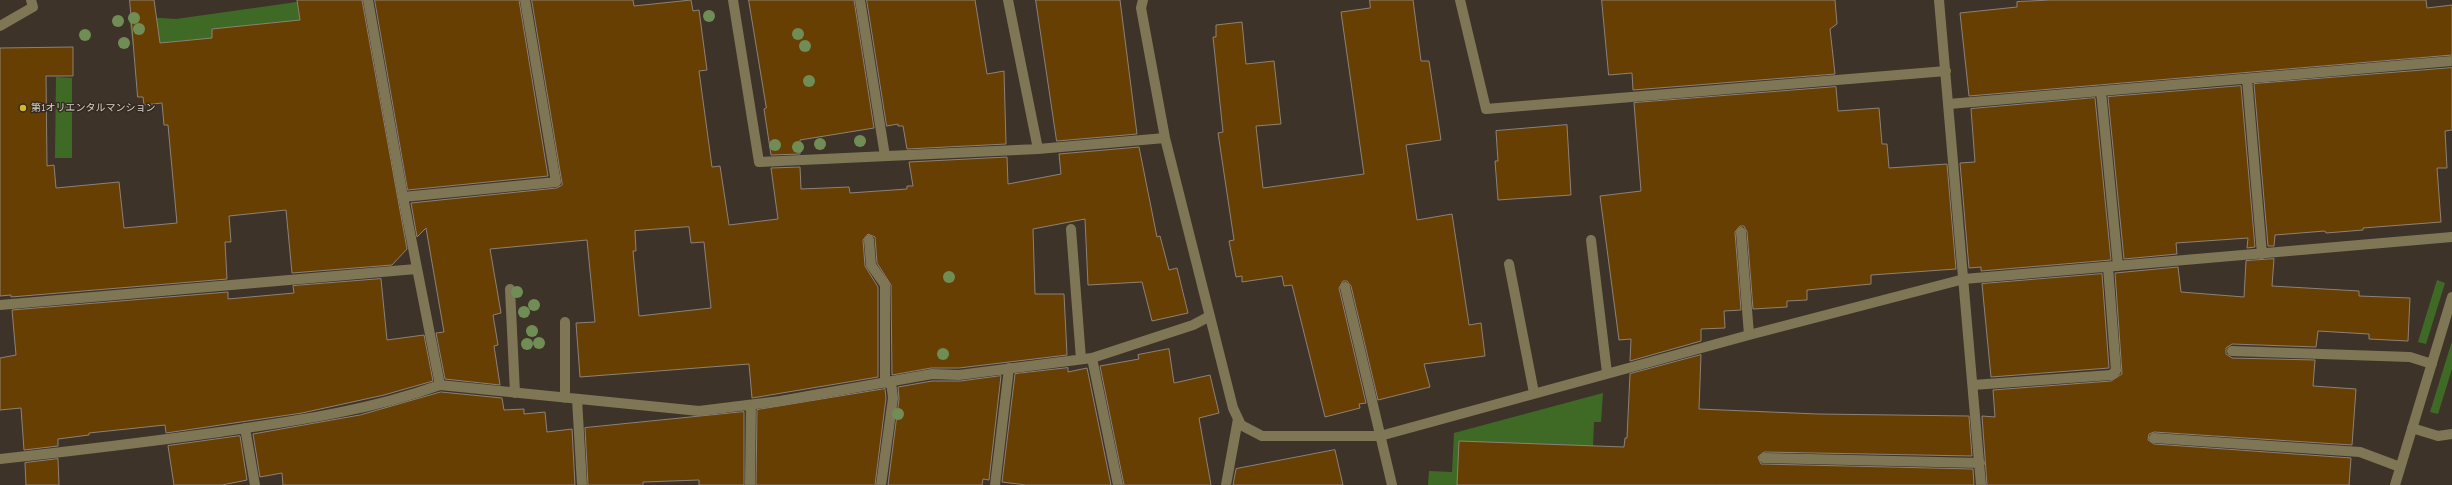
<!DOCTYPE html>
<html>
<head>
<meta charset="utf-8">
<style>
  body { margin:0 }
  canvas { display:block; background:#3d3329 }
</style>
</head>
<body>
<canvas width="2452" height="485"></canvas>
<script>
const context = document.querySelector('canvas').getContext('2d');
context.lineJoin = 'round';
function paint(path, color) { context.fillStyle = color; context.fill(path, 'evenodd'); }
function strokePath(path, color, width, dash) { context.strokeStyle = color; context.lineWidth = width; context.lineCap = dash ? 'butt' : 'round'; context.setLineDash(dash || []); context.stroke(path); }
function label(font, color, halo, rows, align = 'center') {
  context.font = font + ' "PT Sans Narrow","Noto Sans JP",sans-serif'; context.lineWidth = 3; context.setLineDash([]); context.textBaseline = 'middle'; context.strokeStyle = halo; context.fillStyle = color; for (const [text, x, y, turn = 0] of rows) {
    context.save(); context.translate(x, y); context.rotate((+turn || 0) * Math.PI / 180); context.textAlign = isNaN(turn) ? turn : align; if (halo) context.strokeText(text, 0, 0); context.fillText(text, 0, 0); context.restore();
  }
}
paint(new Path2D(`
  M297 2 308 65 278 22 212 29 213 43 197 39 133 46 129 16 176 19Z
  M56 77 72 78V158H55Z
  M2437 280 2445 283 2426 344 2418 342Z
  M2452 341V369L2438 414 2430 412Z
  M1603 393 1601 422H1594L1593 446 1457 485H1428L1429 471 1452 472 1454 433Z`), '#3f6a26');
const building = new Path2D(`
  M130 0H154L160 43 212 38V29L300 20 297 0H362L407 249 392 265 292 273 286 210 229 216 231 242H225L227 279 11 297V295L0 296V48L73 47V76H46L47 166 54 165 56 188 119 182 124 228 177 223 168 125H164L162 103 144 105 143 97H138Z
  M375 0H519L548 176 408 190Z
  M532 0H633L634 6 691 0 693 11 699 10 707 70 699 71 712 167 720 166 729 225 778 219 771 168 800 167 801 189 849 187 850 193 907 189V186H913L909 162 1007 157 1008 184 1061 174 1059 154 1139 147 1157 237 1160 236 1169 270 1177 268 1188 313 1152 321 1142 282 1088 285 1085 219 1033 229 1035 294H1064L1067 355 959 368H931L892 375 891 285 877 263 875 237 868 234 863 240 865 266 878 287V377L752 398 749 364 580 377 576 323 595 322 587 240 490 249 501 313 493 315 498 345 494 346 500 385 445 379 436 333 444 332 426 228 417 237 411 203 557 188 562 185ZM689 227 691 243 704 242 711 308 639 316 633 251H636L635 231Z
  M749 0H854L874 128 800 140V154L771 155 764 109 766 108Z
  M867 0H975L987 74 1004 71 1006 144 907 149 903 126H898V124L887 126Z
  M1036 0H1120L1137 134 1057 141Z
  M1370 0H1413L1421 61H1429L1441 140 1406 145 1417 220 1452 214 1469 325 1481 323 1485 356 1424 364 1430 387 1378 400 1351 286 1347 281H1343L1339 288 1366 403 1359 404 1360 408 1325 417 1292 285 1284 286 1282 276 1242 282V276L1236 277 1229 241 1234 240 1218 133 1223 132 1213 37H1216V25L1242 22 1246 64 1274 61 1281 124 1256 126 1263 188 1364 174 1341 12 1370 8Z
  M1602 0H1835L1837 24 1830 29 1835 74 1633 90 1632 73 1609 75Z
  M2051 0H2426L2427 8 2452 5V55L1969 96 1960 13 2017 7V2Z
  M2452 68V130L2445 131 2447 168H2437L2441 222 2363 228V230L2326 233 2325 231 2275 235 2274 246H2268L2254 84Z
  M2241 86 2255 247 2247 248 2248 238 2176 243 2177 254 2124 259 2108 97Z
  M1836 87 1838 111 1879 108 1882 144H1887L1889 168 1947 164 1956 269 1871 275V284L1807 290V300L1787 301V307L1753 309 1747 232 1744 226H1740L1735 232 1741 310 1724 311 1725 328 1701 329V341L1630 361 1631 339 1619 340 1600 196 1641 191 1634 103Z
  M2095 98 2111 260 1981 271V267L1969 268 1960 163 1975 162 1971 109Z
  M1567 125 1571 195 1498 200 1495 161H1498L1496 131Z
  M2274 259 2272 286 2359 291V296L2410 298 2408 341 2369 339V334L2318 331 2316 347 2232 344 2226 348V354L2232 358 2315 360 2313 386 2356 389 2352 445 2154 432 2149 434 2148 440 2154 444 2351 458 2349 485H1987L1982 416 1995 417 1993 390 2111 381 2122 374 2115 273 2178 267 2181 292 2244 297 2246 261Z
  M2102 274 2109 368 1991 377 1982 284Z
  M381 279 387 340 424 335 433 381 384 395 302 413 166 433 165 425 89 433V435L58 439V446L24 450 21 408 0 410V358L16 355 12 310 228 292V299L294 293 293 286Z
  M1169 349 1174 383 1210 375 1219 413 1199 418 1211 485H1124L1100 366 1139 359 1138 355Z
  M1701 355 1699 409 1818 414 1969 416 1972 456 1764 452 1758 457 1761 464 1973 469 1974 485H1457L1459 441 1624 447 1625 438H1627L1630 374Z
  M1068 368V372L1087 368 1111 485H1026L1002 482 1015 374Z
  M1001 376 989 480 983 479 982 485H888L899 399 898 387 932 381H960Z
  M885 389 886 398 875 485H756L757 410Z
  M441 392 502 398 504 410 524 409V414L545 412 547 432 572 429 575 485H283L282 473 260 477 253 434 360 415Z
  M744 412V485H699V480L643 482V485H588L585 428Z
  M240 436 247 480 222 485H174L168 446Z
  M1335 450 1343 485H1233L1236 469Z
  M58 459 59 485H26L25 463Z`);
paint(building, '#683f03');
strokePath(building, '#8d8175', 1);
strokePath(new Path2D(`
  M368 0 403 197 440 385
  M733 0 759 162 1038 149 1165 138
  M860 0 885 156
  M1008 0 1038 149
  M1143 0 1141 8 1165 138 1233 408 1241 425 1262 436H1380L1749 335 1964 279 2452 237
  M1460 0 1486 109 1946 71
  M1939 0 1981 485
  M0 26 33 7 31 0
  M2247 79 2262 254
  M2101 91 2118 266
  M1949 104 2452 61
  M403 197 556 182 525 0
  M1071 229 1081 359
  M1741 232 1749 335
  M869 240 871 265 885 285V383
  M1591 240 1607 373
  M1509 264 1534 393
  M1345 287 1392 485
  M510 289 515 393
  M0 305 416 269
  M565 322V398
  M2232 351 2410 357 2432 364
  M1092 358 1118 485
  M1973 385 2111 375 2116 371 2108 267
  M577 399 582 485
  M245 428 255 485
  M2412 428 2438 436 2452 434
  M2154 438 2360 452 2400 467
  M1764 458 1980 463
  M0 459C74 451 147 442 220 432 295 421 368 411 440 385L699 411 780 401 932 374 959 375 1092 358 1193 325 1210 316
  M750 485 751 405
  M881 485 893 398 891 382
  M995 485 1009 368
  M1226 485 1238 419
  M2395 485 2452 297`), '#7f7655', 10);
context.fillStyle = '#708d55';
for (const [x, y] of [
  [709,16],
  [134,18],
  [118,21],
  [139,29],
  [798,34],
  [85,35],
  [124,43],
  [805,46],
  [809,81],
  [860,141],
  [820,144],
  [775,145],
  [798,147],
  [949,277],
  [517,292],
  [534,305],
  [524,312],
  [532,331],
  [539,343],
  [527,344],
  [943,354],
  [898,414]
]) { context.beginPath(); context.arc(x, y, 6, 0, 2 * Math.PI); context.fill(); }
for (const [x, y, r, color] of [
  [23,108,4,"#d3b635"]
]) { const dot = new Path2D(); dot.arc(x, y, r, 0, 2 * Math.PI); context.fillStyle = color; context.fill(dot); strokePath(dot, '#33291f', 1.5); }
label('10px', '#d8d1cb', '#33291f', [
  ["第1オリエンタルマンション",31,108]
], 'left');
</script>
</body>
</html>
